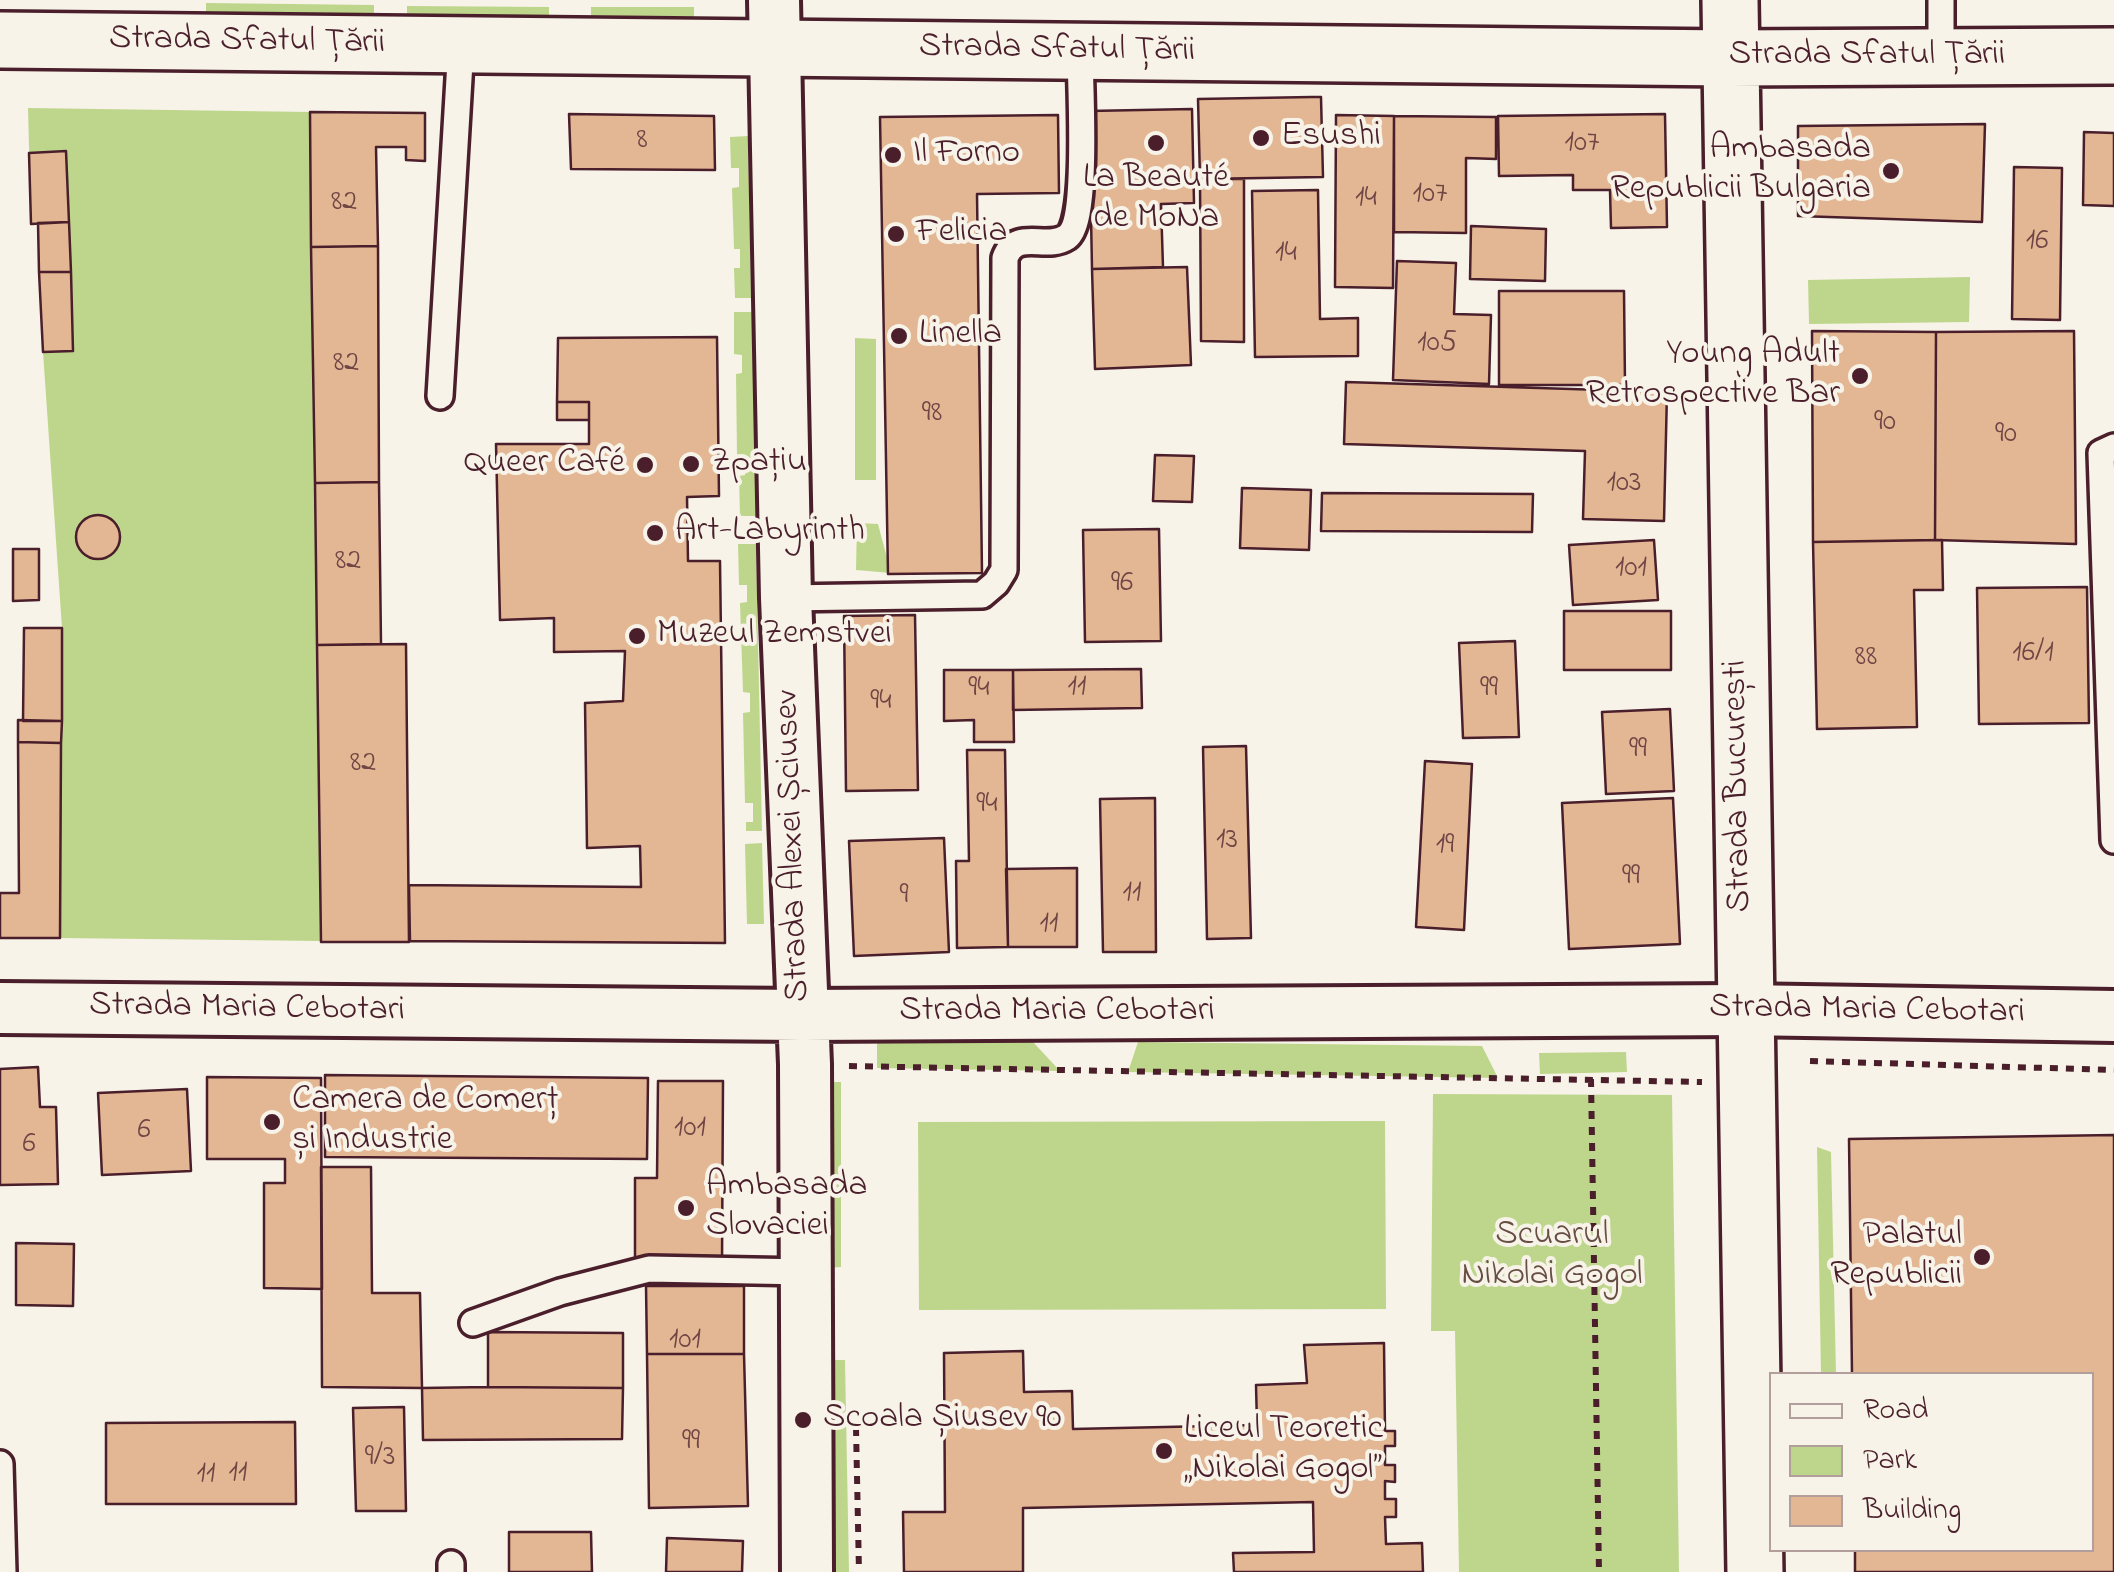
<!DOCTYPE html>
<html>
<head>
<meta charset="utf-8">
<style>
  body { margin:0 }
  #map { position:relative; width:2114px; height:1572px; overflow:hidden; background:#f7f3e8; font-family:"Indie Flower",sans-serif }
  canvas { display:block }
  .legend { position:absolute; left:1769px; top:1372px; width:325px; height:180px; box-sizing:border-box; background:#f7f3e8; border:2px solid #b29e9c; margin:0; padding:12px 18px; list-style:none; font-size:30px; color:#4a1f2b }
  .legend li { display:flex; align-items:center; gap:20px; height:50px }
  .legend b { width:50px; border:2px solid #b29e9c }
</style>
</head>
<body>
<div id="map">
<canvas width="2114" height="1572"></canvas>
<ul class="legend">
<li><b style="height:12px;background:#f7f3e8"></b>Road</li>
<li><b style="height:28px;background:#bed68c"></b>Park</li>
<li><b style="height:28px;background:#e3b793"></b>Building</li>
</ul>
</div>
<script>
const context = document.querySelector('canvas').getContext('2d');
context.lineJoin = 'round';
function paint(path, color) { context.fillStyle = color; context.fill(path, 'evenodd'); }
function strokePath(path, color, width, dash) { context.strokeStyle = color; context.lineWidth = width; context.lineCap = dash ? 'butt' : 'round'; context.setLineDash(dash || []); context.stroke(path); }
function label(font, color, halo, rows, align = 'center') {
  context.font = font + ' "Indie Flower",sans-serif'; context.lineWidth = 8; context.setLineDash([]); context.textBaseline = 'middle'; context.strokeStyle = halo; context.fillStyle = color; for (const [text, x, y, turn = 0] of rows) {
    context.save(); context.translate(x, y); context.rotate((+turn || 0) * Math.PI / 180); context.textAlign = isNaN(turn) ? turn : align; if (halo) context.strokeText(text, 0, 0); context.fillText(text, 0, 0); context.restore();
  }
}
paint(new Path2D(`
  M206 3 374 5V18L206 16Z
  M407 6 549 7V17L407 16Z
  M591 7H694V18L591 17Z
  M28 108 310 112 321 941 60 938 62 628 43 352 38 224H31Z
  M748 136 751 298H735L734 268H740V249H734L732 188 739 187V168H731L730 137Z
  M1970 277 1969 322 1809 324 1808 280Z
  M734 312H752L756 516H740L739 476 745 475V456L737 455 736 374 742 373V355L734 354Z
  M855 338 876 339V480H855Z
  M857 523 878 524 891 573 856 570Z
  M738 544H756L762 831H746V822H753V803H745L743 713 750 712V693L743 692 740 603 747 602V585H739Z
  M762 843 764 924H747L745 844Z
  M877 1041 1033 1042 1060 1071 877 1068Z
  M1138 1042 1482 1046 1498 1078 1128 1072Z
  M1626 1052 1627 1072 1540 1074 1539 1053Z
  M825 1082H841V1267L826 1268Z
  M1433 1094 1672 1095 1679 1572H1459L1455 1331H1431Z
  M1385 1121 1386 1309 919 1310 918 1122Z
  M1817 1147 1831 1152 1836 1374H1821Z
  M828 1360H845L849 1572H831Z`), '#bed68c');
const building = new Path2D(`
  M1312 97H1321L1323 177 1200 179 1198 99Z
  M1192 109 1194 203 1161 204 1163 267 1092 269 1089 111Z
  M310 112 425 113V161L406 160V147H376L378 246 311 247Z
  M569 114 714 116 715 170 571 169Z
  M1665 114 1667 227 1611 228 1610 190H1573V175L1499 176 1498 116Z
  M1058 115 1059 193 977 194 982 573 888 574 880 117Z
  M1336 115 1394 116 1393 288 1335 287Z
  M1394 116 1496 117V159L1466 158V233L1394 232Z
  M1985 124 1982 222 1798 216V126Z
  M2084 132 2114 133V206L2083 205Z
  M66 151 69 222 31 224 29 153Z
  M2014 167 2062 168 2060 320 2012 319Z
  M1200 179H1244V342L1201 341Z
  M1318 190 1320 319 1358 318V356L1255 357 1252 191Z
  M69 222 71 272H39L38 223Z
  M1471 226 1546 229 1545 281 1470 279Z
  M378 246 379 482 315 483 311 247Z
  M1397 261 1456 263 1454 314 1491 315 1489 384 1393 380Z
  M1187 267 1191 365 1095 369 1092 269Z
  M39 272H71L73 351 43 352Z
  M1499 291H1624L1625 385H1499Z
  M1812 331 1936 332 1935 540 1813 542Z
  M2074 331 2076 544 1935 540 1936 332Z
  M717 337 719 496 687 497 688 561H720L725 943 410 941 409 885 641 887 640 846 587 848 585 703 623 701 625 651 554 652V618L500 620 496 444H589V402H557L558 338Z
  M1346 382 1667 392 1664 521 1583 519 1585 451 1344 444Z
  M557 402H589V420H557Z
  M1155 455 1194 456 1192 502 1153 501Z
  M379 482 381 644 317 645 315 483Z
  M1242 488 1311 490 1309 550 1240 548Z
  M1322 493 1533 494 1532 532 1321 531Z
  M76 537a22 22 0 1 1 44 0a22 22 0 1 1-44 0Z
  M1159 529 1161 641 1085 642 1083 530Z
  M1654 540 1658 600 1573 605 1569 545Z
  M1942 540 1943 590H1914L1917 727 1817 729 1813 542Z
  M13 549H39V600L13 601Z
  M2087 587 2089 723 1979 724 1977 588Z
  M1564 611H1671V670H1564Z
  M915 615 918 790 846 791 844 616Z
  M24 628H62V721H23Z
  M1515 641 1519 737 1463 738 1459 643Z
  M406 644 409 942H321L317 645Z
  M1141 669 1142 708 1013 710V670Z
  M944 670H1013L1014 742H974V720L944 721Z
  M1670 709 1674 791 1606 794 1602 712Z
  M18 720 62 721 61 743 18 742Z
  M18 742 61 743 60 938H0V893H19Z
  M1246 746 1251 938 1207 939 1203 747Z
  M967 750H1005L1008 947 957 948 956 861H969Z
  M1425 761 1472 764 1464 930 1416 927Z
  M1155 798 1156 952H1103L1100 799Z
  M1673 798 1680 944 1569 949 1562 803Z
  M944 838 949 952 854 956 849 841Z
  M1077 868V947H1008L1006 869Z
  M38 1067 40 1107H56L58 1184 0 1185V1069Z
  M325 1075 648 1078 647 1159 325 1157Z
  M207 1077 321 1078 322 1289 264 1288V1183H285V1159H207Z
  M658 1081H723L722 1263 635 1262V1178H657Z
  M187 1089 191 1171 102 1175 98 1093Z
  M2114 1135V1572H1855V1550H2092V1374H1852L1849 1139Z
  M321 1167H371L372 1293H420L422 1388 322 1387Z
  M16 1243 74 1244 73 1306 16 1305Z
  M646 1286H744V1354H647Z
  M488 1332 623 1333V1388L488 1387Z
  M1384 1343 1385 1431H1395V1446H1385V1465H1395V1482L1385 1481V1499H1396V1517H1385L1386 1544 1422 1543 1423 1572H1234L1233 1553 1314 1552 1313 1502 1023 1508V1572H904L903 1512H945L944 1353 1023 1351 1024 1392 1072 1391 1073 1429 1257 1425 1256 1385 1307 1383 1304 1345Z
  M647 1354H744L748 1506 649 1508Z
  M488 1387 623 1388 622 1439 423 1440 422 1388Z
  M404 1407 406 1511H356L353 1408Z
  M295 1422 296 1504H106V1423Z
  M509 1532H591L592 1572H509Z
  M667 1538 743 1541 742 1572H666Z`);
paint(building, '#e3b793');
strokePath(building, '#4a1f2b', 2.5);
const lane = new Path2D(`
  M1941 0V56
  M440 396 461 45
  M2114 447 2101 453 2114 840
  M786 598 982 595 996 583 1004 570 1005 258C1016 228 1046 251 1067 237 1089 221 1080 84 1080 51
  M473 1323 560 1292 649 1269 806 1272
  M0 1464 3 1572
  M451 1564V1572`);
const street = new Path2D(`
  M774 0 786 598 805 1064 807 1572
  M0 1008 802 1015 1743 1010 2114 1016`);
const secondary = new Path2D(`
  M1730 0 1755 1572
  M0 40 1730 58 2114 56`);
strokePath(lane, '#4a1f2b', 32);
strokePath(street, '#4a1f2b', 58);
strokePath(secondary, '#4a1f2b', 62);
strokePath(new Path2D(`
  M1810 1061 2114 1070
  M849 1066 1702 1082
  M1591 1079 1599 1572
  M856 1428 859 1572`), '#4a1f2b', 6, [8, 8]);
strokePath(lane, '#f7f3e8', 25);
strokePath(street, '#f7f3e8', 50);
strokePath(secondary, '#f7f3e8', 55);
for (const [x, y, r, color] of [
  [1261,138,10,"#4a1f2b"],
  [1156,143,10,"#4a1f2b"],
  [893,155,10,"#4a1f2b"],
  [1891,171,10,"#4a1f2b"],
  [896,234,10,"#4a1f2b"],
  [899,336,10,"#4a1f2b"],
  [1860,376,10,"#4a1f2b"],
  [691,464,10,"#4a1f2b"],
  [645,465,10,"#4a1f2b"],
  [655,533,10,"#4a1f2b"],
  [637,636,10,"#4a1f2b"],
  [272,1122,10,"#4a1f2b"],
  [686,1208,10,"#4a1f2b"],
  [1982,1257,10,"#4a1f2b"],
  [803,1420,10,"#4a1f2b"],
  [1164,1451,10,"#4a1f2b"]
]) { const dot = new Path2D(); dot.arc(x, y, r, 0, 2 * Math.PI); context.fillStyle = color; context.fill(dot); strokePath(dot, '#f7f3e8', 4); }
label('30px', '#704545', null, [
  ["8",642,142],
  ["107",1582,145],
  ["107",1430,196],
  ["14",1366,200],
  ["82",344,204],
  ["16",2037,243],
  ["14",1286,255],
  ["105",1437,345],
  ["82",346,365],
  ["98",932,415],
  ["90",1885,424],
  ["90",2006,436],
  ["103",1624,485],
  ["82",348,563],
  ["101",1631,570],
  ["96",1122,585],
  ["16/1",2033,655],
  ["88",1866,659],
  ["11",1077,689],
  ["94",979,690],
  ["99",1489,690],
  ["94",881,703],
  ["99",1638,751],
  ["82",363,765],
  ["94",987,806],
  ["13",1227,842],
  ["19",1445,847],
  ["99",1631,878],
  ["11",1132,895],
  ["9",904,897],
  ["11",1049,926],
  ["101",690,1130],
  ["6",144,1132],
  ["6",29,1146],
  ["101",685,1342],
  ["99",691,1443],
  ["9/3",380,1459],
  ["11",238,1475],
  ["11",206,1476]
]);
label('35px', '#4a1f2b', '#f7f3e8', [
  ["Strada Sfatul Țării",247,43,1],
  ["Strada Sfatul Țării",1057,51,1],
  ["Strada Sfatul Țării",1867,57],
  ["Strada București",1740,786,-91],
  ["Strada Alexei Șciusev",795,846,-92],
  ["Strada Maria Cebotari",247,1010,1],
  ["Strada Maria Cebotari",1867,1012,1],
  ["Strada Maria Cebotari",1057,1013]
]);
label('35px', '#4a1f2b', '#f7f3e8', [
  ["Esushi",1281,138],
  ["Ambasada",1871,151,"right"],
  ["Republicii Bulgaria",1871,191,"right"],
  ["Il Forno",913,155],
  ["La Beauté",1156,180,"center"],
  ["de MoNa",1156,220,"center"],
  ["Felicia",916,234],
  ["Linella",919,336],
  ["Young Adult",1840,356,"right"],
  ["Retrospective Bar",1840,396,"right"],
  ["Zpațiu",711,464],
  ["Queer Café",625,465,"right"],
  ["Art-Labyrinth",675,533],
  ["Muzeul Zemstvei",657,636],
  ["Camera de Comerț",292,1102],
  ["și Industrie",292,1142],
  ["Ambasada",706,1188],
  ["Slovaciei",706,1228],
  ["Palatul",1962,1237,"right"],
  ["Republicii",1962,1277,"right"],
  ["Scoala Șiusev 90",823,1420],
  ["Liceul Teoretic",1184,1431],
  ["„Nikolai Gogol”",1184,1471]
], 'left');
label('35px', '#674d43', '#f7f3e8', [
  ["Scuarul",1552,1237],
  ["Nikolai Gogol",1552,1277]
]);
</script>
</body>
</html>
